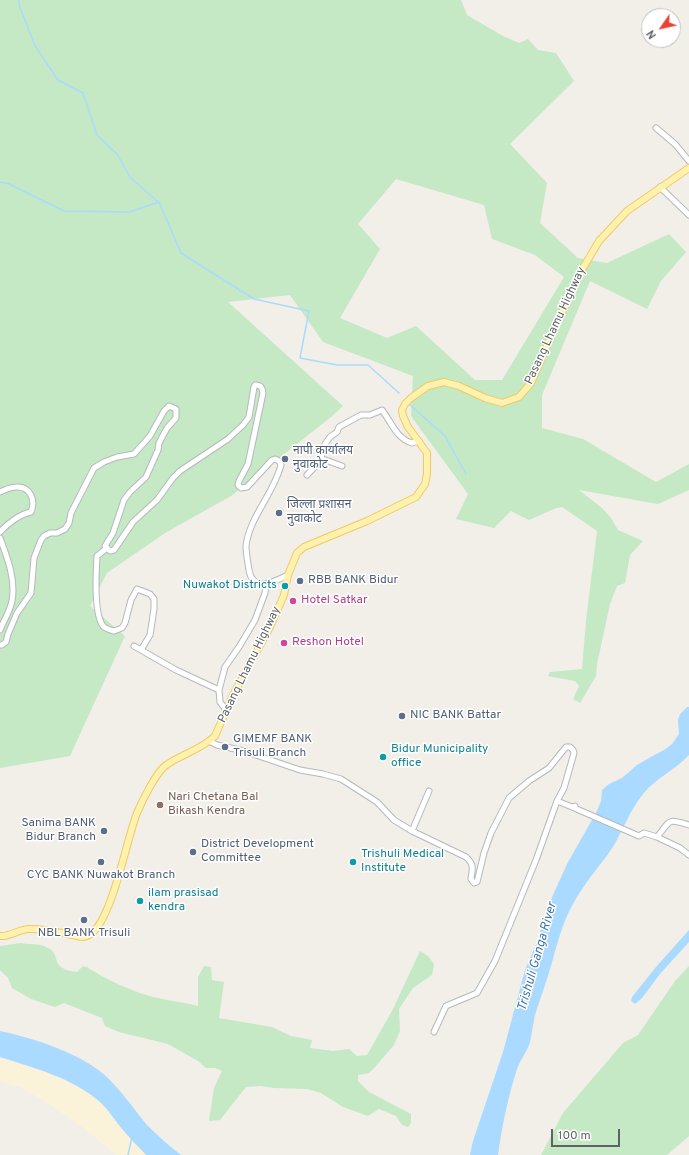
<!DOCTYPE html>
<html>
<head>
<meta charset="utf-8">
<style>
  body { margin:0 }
  #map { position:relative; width:689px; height:1155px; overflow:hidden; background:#f1efe8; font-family:Overpass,sans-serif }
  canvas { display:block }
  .north { position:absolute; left:641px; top:8px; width:40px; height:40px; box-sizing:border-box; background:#fff; border:1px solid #bfc1c3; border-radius:50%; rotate:236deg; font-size:11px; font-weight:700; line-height:16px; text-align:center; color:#5f6368 }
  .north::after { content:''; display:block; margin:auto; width:14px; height:18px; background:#ea4335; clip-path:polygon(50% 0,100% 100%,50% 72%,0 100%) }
  .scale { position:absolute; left:551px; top:1129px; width:69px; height:18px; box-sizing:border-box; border:2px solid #5f6368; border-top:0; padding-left:5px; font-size:12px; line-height:14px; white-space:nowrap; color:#5f6368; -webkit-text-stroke:3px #fff; paint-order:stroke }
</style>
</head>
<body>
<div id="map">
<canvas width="689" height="1155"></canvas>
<div class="north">N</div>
<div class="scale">100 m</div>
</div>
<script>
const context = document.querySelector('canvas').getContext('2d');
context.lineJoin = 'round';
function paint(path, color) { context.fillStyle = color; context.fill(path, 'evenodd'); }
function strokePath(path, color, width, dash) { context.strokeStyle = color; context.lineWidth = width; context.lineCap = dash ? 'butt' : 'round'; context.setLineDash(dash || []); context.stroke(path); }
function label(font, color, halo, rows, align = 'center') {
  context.font = font + ' Overpass,"Noto Sans Devanagari",sans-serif'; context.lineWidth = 3; context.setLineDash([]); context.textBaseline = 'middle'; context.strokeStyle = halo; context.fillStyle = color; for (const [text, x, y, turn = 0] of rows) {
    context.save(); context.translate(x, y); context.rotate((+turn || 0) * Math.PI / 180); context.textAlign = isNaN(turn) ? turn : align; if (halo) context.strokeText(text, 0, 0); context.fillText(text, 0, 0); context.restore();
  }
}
paint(new Path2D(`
  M0 0H461L467 15 503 36 519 43 528 39 538 50 556 53 574 81 510 144 547 183 540 223 578 258 607 263 669 234 686 252 661 281 647 309 590 281 542 395V428L583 439 656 482 689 464V490L658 504 579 490 602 508 611 518 618 530 643 541 630 555 625 583 617 586 610 604 597 664 596 676 580 703 573 699 579 686 575 681 548 676 550 672 582 669 586 621 597 531 562 507 556 508 529 520 511 511 494 528 456 519 468 494 411 416 413 376 323 342 290 295 228 302 343 406 331 417 231 496 165 533 107 573 90 606 125 636 70 756 0 768ZM396 179 484 205 492 239 535 255 564 277 502 380H475L416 326 387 338 340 318 380 249 358 224Z
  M21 943C29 945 39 943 46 947 58 952 54 958 59 965 63 970 71 971 77 972L83 966C90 968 94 972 100 975 112 982 126 988 140 993 159 1000 178 1001 198 1006V977L204 966 211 967 212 980 224 982 219 1018 272 1027 291 1036 312 1040 310 1048 333 1051 349 1049 357 1056 367 1055 392 1011 420 951 428 956 434 964 432 975 413 988 399 1009 400 1031 394 1045 376 1066 369 1073 358 1075V1081L369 1092 411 1114V1123L408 1127 402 1125 396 1116 379 1109 368 1116 343 1107 321 1093 307 1089 274 1088 261 1086 246 1087 220 1120 209 1121 214 1088 222 1071 215 1068H206L198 1061 168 1044 119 1032 105 1026 102 1018 64 1003 55 1007 31 999 12 988 8 978 0 970V946Z
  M689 966V1136L667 1155H541L563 1113 623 1043 638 1035 675 981Z`), '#c5e8c5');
paint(new Path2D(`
  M0 1058C34 1068 73 1078 100 1102 109 1110 115 1121 123 1130 130 1139 139 1147 146 1155H116L84 1128 47 1103 21 1087 0 1082Z`), '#fbf3d9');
paint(new Path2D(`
  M687 707H689V755C675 770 656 778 643 794 630 810 623 830 613 847 600 866 584 883 573 904 562 923 557 945 551 966 546 983 540 999 535 1015 533 1024 532 1033 530 1042 527 1052 520 1060 517 1069 508 1097 502 1126 498 1155H470L473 1141 503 1052 525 970 537 942 544 919 553 895 567 864 597 811 601 801 602 790 609 784 622 778 637 765 649 758 664 750 672 744 679 734 678 720 680 714Z
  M689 930V942L660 974 642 998 635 1004 631 1001 632 997 656 967Z
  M0 1031C34 1038 83 1054 108 1078 122 1092 134 1109 147 1125 158 1136 169 1146 181 1155H146C139 1147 130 1139 123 1130 115 1121 109 1110 100 1102 73 1078 34 1068 0 1057Z`), '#aadaff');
strokePath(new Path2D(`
  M19 0V5L35 46 58 80 83 93 97 135 117 154 130 177 158 202
  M0 182 9 184 64 211 129 212 159 202 181 253 254 299 309 311 300 358 337 365H368L399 393
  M409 404 445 436 466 474
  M128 1155 132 1137`), '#aadaff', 1.5);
const minor = new Path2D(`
  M656 128 675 144 689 161
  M660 187 689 215
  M320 458 342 466
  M307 475 320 461 325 444 330 437 337 432 339 427 361 415H370L382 410C392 423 396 438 412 443L419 441
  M0 492C5 490 10 487 16 487 30 486 36 500 31 512 20 514 7 524 0 532
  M0 538C7 557 16 579 12 601 10 611 4 620 0 630
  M107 548 97 556C96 572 94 614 103 626 106 629 110 630 114 631L122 628 125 623 131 600 137 589 150 594 154 599V609L150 635 141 650
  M0 645H2L6 642 8 634 17 613 31 593 34 558 41 540 44 536 50 533H57L65 529 69 523 71 513 94 468 104 462 117 457 134 454 150 436 164 411 169 406 176 409V418L167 428 159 443 158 450 146 477 130 492 124 500 113 533 105 546 110 551 114 550 133 522 157 500 173 478 180 471 228 439 243 425 249 417 254 387 255 385C262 385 262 388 263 393L248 464 239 481 238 485 241 488 247 487 272 460 275 459 279 461 281 465C274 493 249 518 246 546 246 554 248 563 249 570 253 594 275 581 288 575
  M134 646 176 670 219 690 220 702 227 711
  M219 690 225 667 239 647 255 620 265 593 266 585
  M209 741 217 745 244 751 300 770 323 774 341 779 377 802 394 820 412 831 466 857C475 865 472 869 471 879L474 883 477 882 484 853 491 833 509 798 529 781 549 768 566 747H570L573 750 574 753 564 788 557 801 536 860 495 961 477 993 446 1006 434 1032
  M557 801 572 807 575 806
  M572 807 639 836 644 833 657 837
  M689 825C667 818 671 820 657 837L680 848 689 855
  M412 831 429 791`);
const major = new Path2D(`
  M0 936C9 937 18 930 28 929 45 928 65 934 82 937 85 937 88 936 91 934 113 917 126 841 137 813 142 801 156 773 165 766 181 754 201 750 215 736L233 695 270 627 284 595 288 575 297 553 304 547 367 521 416 497 425 484 427 474V453L408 427 403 416 402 410 405 404 411 398 428 386 444 382 459 386 485 398 502 403 519 397 531 383 552 334 580 273 599 241 627 211 689 168`);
strokePath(minor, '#b5b8bc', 7);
strokePath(major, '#f2c960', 8);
strokePath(minor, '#fff', 5);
strokePath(major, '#fff2af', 6);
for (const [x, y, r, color] of [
  [285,459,4,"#5c6f8a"],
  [279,513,4,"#5c6f8a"],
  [300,581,4,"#5c6f8a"],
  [285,586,4,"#0f9aa8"],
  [293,601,4,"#d1479c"],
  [284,643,4,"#d1479c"],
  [402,716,4,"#5c6f8a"],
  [225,747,4,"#5c6f8a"],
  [383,757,4,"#0f9aa8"],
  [160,805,4,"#8d6e63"],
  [104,831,4,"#5c6f8a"],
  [193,852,4,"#5c6f8a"],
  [101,862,4,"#5c6f8a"],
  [353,862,4,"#0f9aa8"],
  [140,901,4,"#0f9aa8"],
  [84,920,4,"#5c6f8a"]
]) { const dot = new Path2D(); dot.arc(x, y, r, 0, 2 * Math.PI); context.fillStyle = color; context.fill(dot); strokePath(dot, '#fff', 1.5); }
label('12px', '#5f6368', '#fff', [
  ["Pasang Lhamu Highway",556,326,-65],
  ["Pasang Lhamu Highway",250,665,-64]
]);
label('12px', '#4e5e75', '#fff', [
  ["नापी कार्यालय",293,452],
  ["नुवाकोट",293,466],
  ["जिल्ला प्रशासन",287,506],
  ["नुवाकोट",287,520],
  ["RBB BANK Bidur",308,581],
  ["NIC BANK Battar",410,716],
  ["GIMEMF BANK",233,740],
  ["Trisuli Branch",233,754],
  ["Sanima BANK",96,824,"right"],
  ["Bidur Branch",96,838,"right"],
  ["District Development",201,845],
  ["Committee",201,859],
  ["CYC BANK Nuwakot Branch",101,876,"center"],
  ["NBL BANK Trisuli",84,934,"center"]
], 'left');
label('12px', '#0d838f', '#fff', [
  ["Nuwakot Districts",277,586,"right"],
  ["Bidur Municipality",391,750],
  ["office",391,764],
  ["Trishuli Medical",361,855],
  ["Institute",361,869],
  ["ilam prasisad",148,894],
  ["kendra",148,908]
], 'left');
label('12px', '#b23c85', '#fff', [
  ["Hotel Satkar",301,601],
  ["Reshon Hotel",292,643]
], 'left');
label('12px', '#785e54', '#fff', [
  ["Nari Chetana Bal",168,798],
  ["Bikash Kendra",168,812]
], 'left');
label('italic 13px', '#4174aa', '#fff', [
  ["Trishuli Ganga River",538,957,-74]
]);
</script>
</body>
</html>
